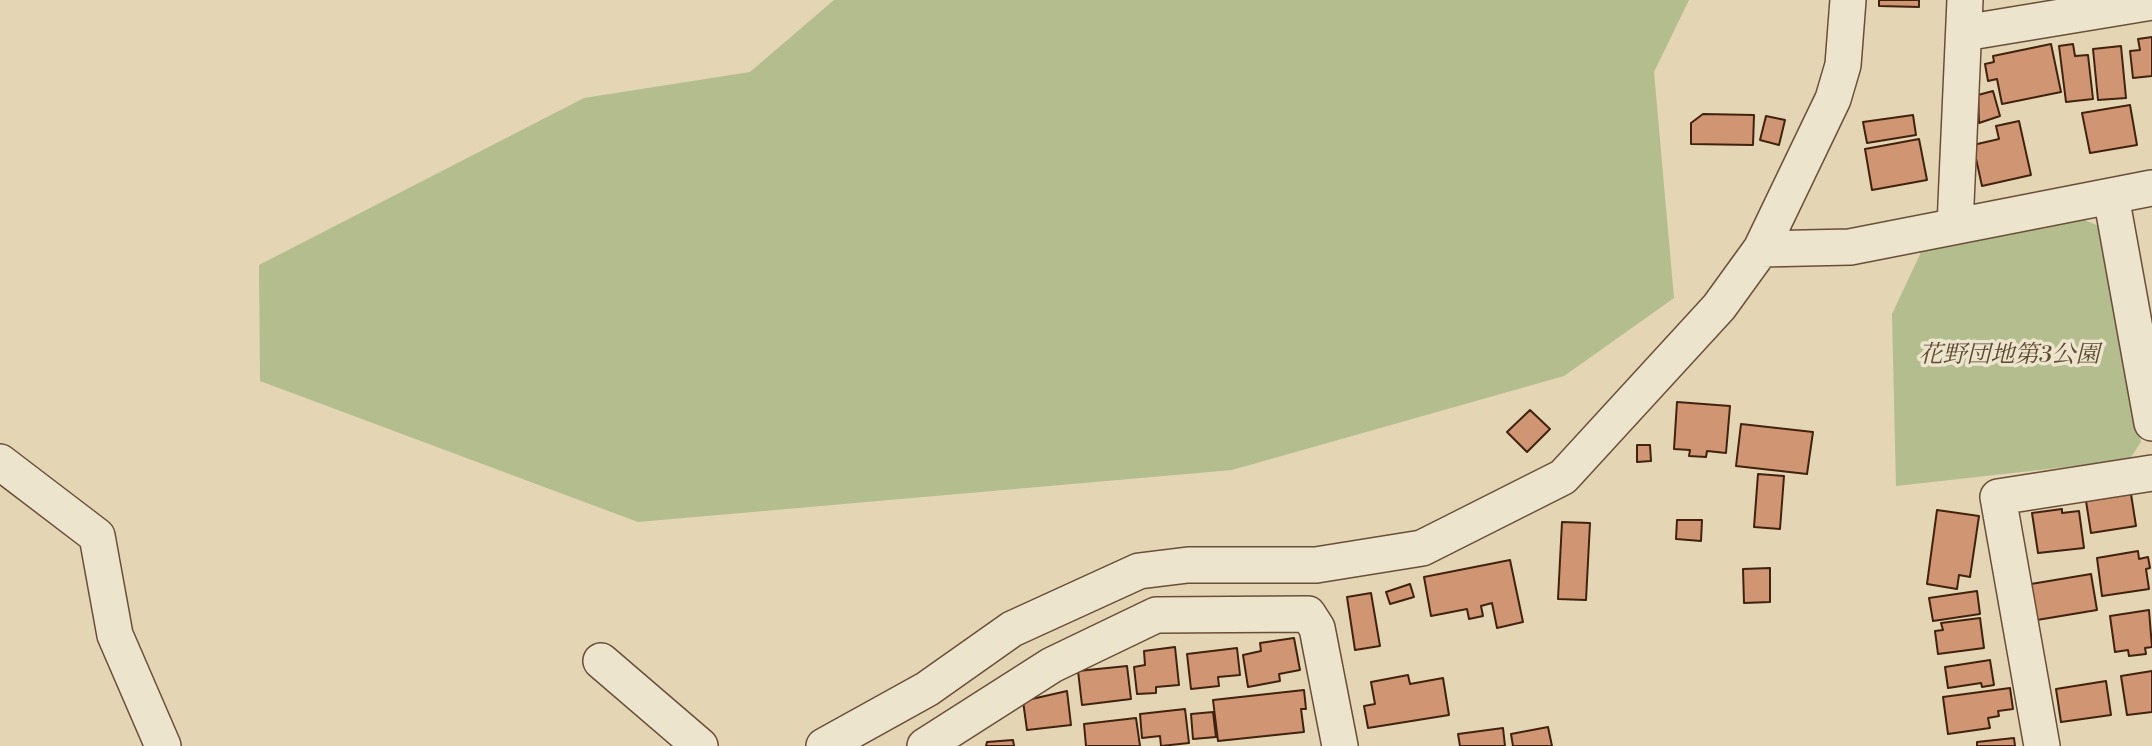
<!DOCTYPE html>
<html>
<head>
<meta charset="utf-8">
<style>
  body { margin:0 }
  canvas { display:block; background:#e4d5b4 }
</style>
</head>
<body>
<canvas width="2152" height="746"></canvas>
<script>
const context = document.querySelector('canvas').getContext('2d');
context.lineJoin = 'round';
function paint(path, color) { context.fillStyle = color; context.fill(path, 'evenodd'); }
function strokePath(path, color, width, dash) { context.strokeStyle = color; context.lineWidth = width; context.lineCap = dash ? 'butt' : 'round'; context.setLineDash(dash || []); context.stroke(path); }
function label(font, color, halo, rows, align = 'center') {
  context.font = font + ' "Libre Bodoni","Noto Serif JP",serif'; context.lineWidth = 7; context.setLineDash([]); context.textBaseline = 'middle'; context.strokeStyle = halo; context.fillStyle = color; for (const [text, x, y, turn = 0] of rows) {
    context.save(); context.translate(x, y); context.rotate((+turn || 0) * Math.PI / 180); context.textAlign = isNaN(turn) ? turn : align; if (halo) context.strokeText(text, 0, 0); context.fillText(text, 0, 0); context.restore();
  }
}
paint(new Path2D(`
  M834 0H1689L1654 72 1674 298 1564 376 1232 470 638 522 260 381 259 265 584 98 750 72Z
  M2084 220 2102 227 2141 442 2129 460 1896 486 1892 314 1923 248Z`), '#b3bd8e');
const building = new Path2D(`
  M1879 0H1919V7L1879 6Z
  M2152 37V76L2133 78 2130 51 2140 50 2138 39Z
  M2051 44 2061 92 2002 104 1997 79 1988 81 1985 64 1994 62 1993 56Z
  M2073 44 2075 56 2088 55 2093 99 2066 102 2059 46Z
  M2121 46 2126 98 2098 100 2093 49Z
  M1993 91 2000 116 1979 123 1978 95Z
  M2130 105 2137 145 2090 153 2082 113Z
  M1703 114 1754 115 1753 145 1691 144V123Z
  M1913 115 1916 135 1867 143 1863 122Z
  M1766 116 1785 120 1779 145 1760 140Z
  M2019 121 2031 175 1982 186 1973 145 1999 139 1996 126Z
  M1919 139 1927 180 1872 190 1865 149Z
  M1677 402 1730 406 1726 453 1707 451 1706 457 1689 456 1690 450 1674 449Z
  M1530 410 1550 429 1527 452 1507 432Z
  M1741 424 1813 432 1807 474 1736 466Z
  M1637 445H1650L1651 461 1637 462Z
  M1758 474 1784 476 1780 529 1754 527Z
  M2131 494 2136 526 2091 533 2086 501Z
  M2062 509V513L2079 511 2084 548 2038 553 2032 513Z
  M1937 510 1979 516 1970 577 1959 575 1957 589 1927 584Z
  M1677 520H1702L1701 541 1676 539Z
  M1562 522 1590 523 1586 600 1558 599Z
  M2138 551 2139 559 2148 557 2150 568 2146 569 2149 589 2102 596 2097 558Z
  M1510 560 1523 622 1497 628 1492 603 1481 606 1483 616 1469 619 1467 609 1431 616 1424 577Z
  M1770 568V602L1744 603 1743 569Z
  M2091 574 2097 610 2037 620 2031 584Z
  M1410 584 1414 597 1390 604 1386 592Z
  M1977 591 1980 614 1933 621 1929 598Z
  M1371 593 1380 646 1355 650 1347 597Z
  M2149 610 2152 647 2145 648 2146 654 2129 656 2128 650 2115 652 2110 616Z
  M1980 618 1984 648 1938 654 1935 631 1943 630 1941 623Z
  M1294 638 1300 670 1279 674 1280 681 1248 687 1243 655 1261 651 1260 643Z
  M1175 647 1179 685 1156 687V693L1137 694 1134 667 1145 665 1144 651Z
  M1237 648 1240 675 1218 677 1219 686 1191 689 1187 654Z
  M1990 660 1994 685 1982 687 1981 683 1948 688 1945 667Z
  M1127 666 1131 699 1082 705 1078 671Z
  M2152 671V712L2127 715 2121 676Z
  M1408 675 1410 684 1443 678 1449 715 1368 728 1364 706 1375 704 1371 682Z
  M2106 681 2111 715 2061 722 2056 689Z
  M2010 688 2013 709 1998 711 1999 716 1988 718 1990 728 1948 734 1943 697Z
  M1304 690 1306 709H1301L1304 732 1218 741 1213 700Z
  M1067 691 1071 725 1027 730 1023 701Z
  M1185 709 1189 743 1161 746 1160 736 1142 738 1140 714Z
  M1213 712 1216 737 1193 739 1191 714Z
  M1136 718 1140 746H1086L1084 724Z
  M1548 727 1552 746H1513L1511 734Z
  M1503 728 1505 746H1460L1458 734Z
  M2014 738 2015 746H1977V742Z
  M1013 740 1014 746H986L987 742Z`);
paint(building, '#d09674');
strokePath(building, '#41220f', 2);
const minor = new Path2D(`
  M1964 33 2152 2
  M2111 196 2152 423
  M1955 226 1965 0
  M1761 249 1850 247 2152 188
  M0 462 97 536 115 635 163 746
  M601 661 700 746
  M824 746 927 689 1012 629 1139 571 1188 565H1316L1422 548 1563 477 1719 307 1761 249 1833 99 1843 65 1848 0
  M925 746 1052 665 1156 615 1308 614 1317 628 1340 746
  M2042 746 1998 497 2152 473`);
strokePath(minor, '#6a4f38', 38);
strokePath(minor, '#ede4ce', 35);
label('italic 24px', '#5e492f', '#ede4ce', [
  ["花野団地第3公園",2009,356]
]);
</script>
</body>
</html>
